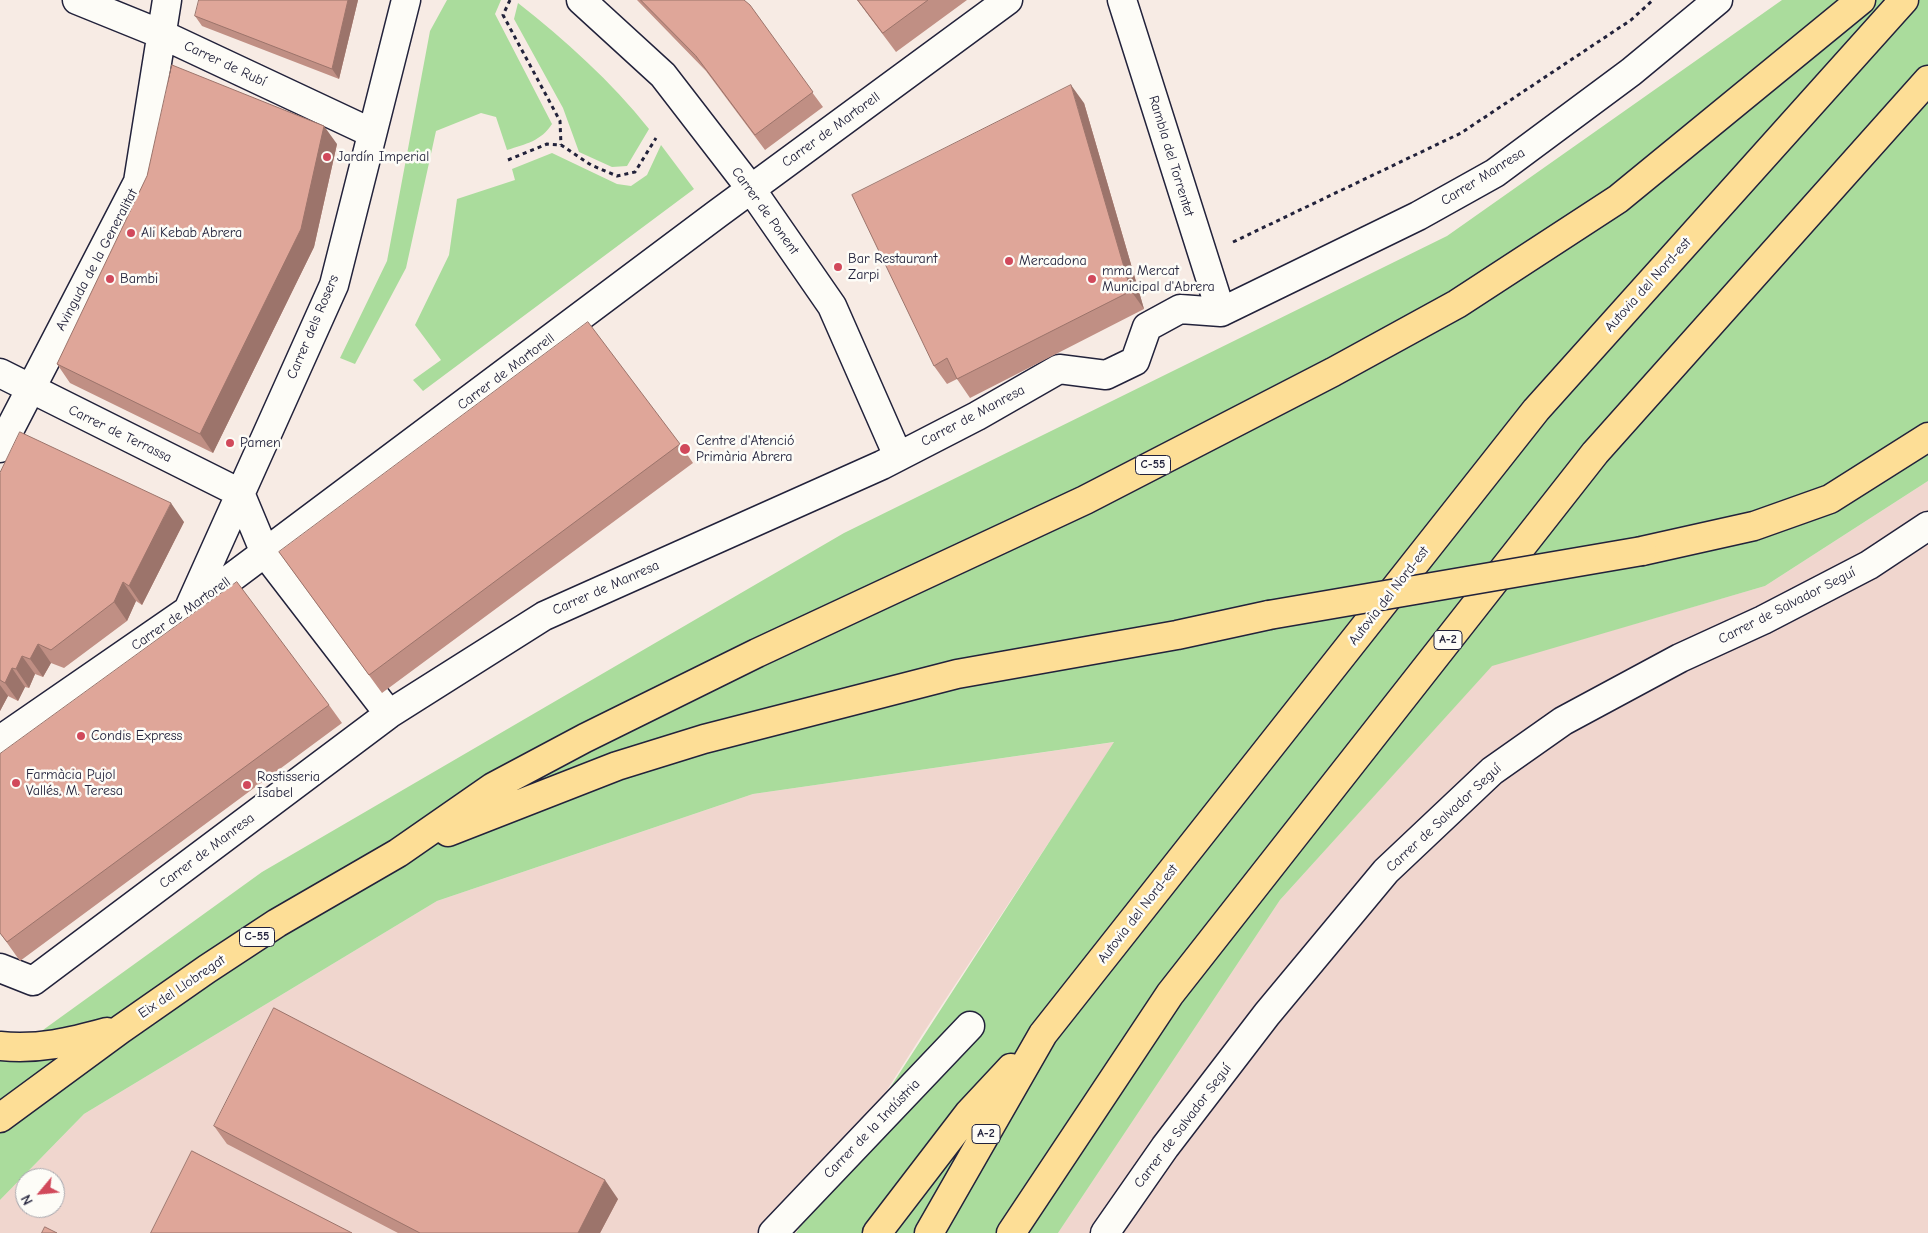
<!DOCTYPE html>
<html>
<head>
<meta charset="utf-8">
<style>
  body { margin:0 }
  #map { position:relative; width:1928px; height:1233px; overflow:hidden; background:#f7ebe4; font-family:"Comic Neue",sans-serif }
  canvas { display:block }
  .north { position:absolute; left:15px; top:1168px; width:50px; height:50px; box-sizing:border-box; background:#fdfcf7; border:1px solid #a5a5ac; border-radius:50%; rotate:242deg; font-size:14px; font-weight:700; line-height:20px; text-align:center; color:#22223b }
  .north::after { content:''; display:block; margin:auto; width:18px; height:22px; background:#d1495b; clip-path:polygon(50% 0,100% 100%,50% 72%,0 100%) }
</style>
</head>
<body>
<div id="map">
<canvas width="1928" height="1233"></canvas>
<div class="north">N</div>
</div>
<script>
const context = document.querySelector('canvas').getContext('2d');
context.lineJoin = 'round';
function paint(path, color) { context.fillStyle = color; context.fill(path, 'evenodd'); }
function strokePath(path, color, width, dash) { context.strokeStyle = color; context.lineWidth = width; context.lineCap = dash ? 'butt' : 'round'; context.setLineDash(dash || []); context.stroke(path); }
function label(font, color, halo, rows, align = 'center') {
  context.font = font + ' "Comic Neue",sans-serif'; context.lineWidth = 5; context.setLineDash([]); context.textBaseline = 'middle'; context.strokeStyle = halo; context.fillStyle = color; for (const [text, x, y, turn = 0] of rows) {
    context.save(); context.translate(x, y); context.rotate((+turn || 0) * Math.PI / 180); context.textAlign = isNaN(turn) ? turn : align; if (halo) context.strokeText(text, 0, 0); context.fillText(text, 0, 0); context.restore();
  }
}
paint(new Path2D(`
  M1928 481V1233H1058L1280 900 1492 665 1765 586Z
  M1115 742 922 1035 796 1233H0V1200L84 1114 437 901 753 794ZM25 1178H55V1208H25Z`), '#f0d6ce');
paint(new Path2D(`
  M447 0H501L495 14 552 124C541 141 526 144 507 150L496 117 481 113 436 131 406 268 355 364 340 358 387 261 430 31Z
  M1782 0H1928V481L1765 586 1492 666 1280 900 1058 1233H796L1114 742 753 794 437 901 84 1114 0 1200V1061L262 872 844 533 1447 236Z
  M518 3C565 40 611 81 649 129L627 166 612 167 579 152 563 108 514 19Z
  M661 145 694 189 423 391 413 380 441 360 415 325 449 255 457 199 515 180 512 169 552 153 617 184 631 186 647 175Z`), '#aadc9c');
const minor = new Path2D(`
  M77 0 161 34 372 133
  M581 0 663 75 751 189 832 306 898 456
  M1122 0 1221 312
  M0 373 240 493
  M0 448 138 182 167 0
  M240 493 265 553 389 714
  M189 608 334 285 406 0
  M0 740 187 611 717 214 1008 0
  M0 968 33 981 389 714 544 616 882 465 977 416 1059 369 1106 375 1135 361 1147 327 1180 309 1221 312 1418 216 1495 173 1631 72 1718 0
  M773 1233 970 1026
  M1105 1233 1165 1147 1267 1014 1386 871 1492 771 1563 721 1680 658 1763 620 1869 565 1928 526`);
const highway = new Path2D(`
  M1642 551 1754 526 1830 499 1928 437
  M448 832 617 766 704 739 957 674 1177 635 1269 615
  M0 1046C38 1050 71 1042 107 1032
  M0 1118 121 1029 207 969 277 923 398 853 493 787 585 738 757 653 1085 500 1333 372 1457 304 1618 199 1861 0
  M877 1233 969 1113 1011 1068
  M929 1233 1043 1034 1536 410 1904 0
  M1011 1233 1170 994 1595 453 1928 80`);
strokePath(minor, '#22223b', 31);
strokePath(highway, '#22223b', 31);
strokePath(new Path2D(`
  M510 0 503 15 560 121 561 145
  M508 160 547 144 561 145 591 165 617 176 635 172 656 138
  M1233 242 1461 133 1631 20 1653 0`), '#22223b', 3, [4, 4]);
strokePath(minor, '#fdfcf7', 28);
strokePath(highway, '#fdde96', 28);
const highwayBridge = new Path2D(`
  M1269 615 1642 551`);
strokePath(highwayBridge, '#22223b', 31, []);
strokePath(highwayBridge, '#fdde96', 28);
paint(new Path2D(`
  M358 0 339 79 202 26 195 16Z
  M637 0H744L823 107 765 150 706 71Z
  M857 0H967L896 52Z
  M1084 103 1144 309 970 398 957 379 947 384 934 366Z
  M337 144 314 247 213 453 70 383 57 364Z
  M680 444 693 463 382 693 279 552Z
  M0 473 184 522 142 605 136 601 127 621 64 668 51 663 43 677 35 674 29 688 25 687 18 701 8 696 0 711Z
  M329 705 342 723 20 961 0 933V754Z
  M214 1126 618 1199 600 1233H398L227 1144Z`), '#c08f84');
paint(new Path2D(`
  M348 0H358L339 79 332 69Z
  M1071 85 1084 103 1144 309 1131 291Z
  M324 126 337 144 314 247 213 453 200 434Z
  M171 503 184 522 142 605 129 586Z
  M123 582 136 601 127 621 114 602Z
  M38 644 51 663 43 677 30 659Z
  M22 656 35 674 29 688 16 669Z
  M12 668 25 687 18 701 5 683Z
  M0 685 8 696 0 711Z
  M605 1180 618 1199 600 1233H578Z`), '#9c746b');
const building = new Path2D(`
  M199 0H348L332 69 195 16Z
  M641 0H744L750 5 813 92 755 135 696 56Z
  M858 0H928L883 33Z
  M172 65 324 126 301 229 200 434 57 364 147 176Z
  M1071 85 1131 291 957 379 947 358 934 366 852 195Z
  M588 322 680 444 369 675 279 552Z
  M20 432 171 503 129 586 123 582 114 602 51 650 38 644 30 659 22 656 16 669 12 668 5 683 0 680V473Z
  M237 582 329 705 7 942 0 933V754Z
  M274 1008 605 1180 578 1233H420L214 1126Z
  M192 1151 352 1233H151Z
  M45 1227 57 1233H42Z`);
paint(building, '#dfa699');
strokePath(building, '#9c746b', 1);
for (const [x, y, r, color] of [
  [327,157,5,"#d1495b"],
  [131,233,5,"#d1495b"],
  [1009,261,5,"#d1495b"],
  [838,267,5,"#d1495b"],
  [110,279,5,"#d1495b"],
  [1092,279,5,"#d1495b"],
  [230,443,5,"#d1495b"],
  [685,449,6,"#d1495b"],
  [81,736,5,"#d1495b"],
  [16,783,5,"#d1495b"],
  [247,785,5,"#d1495b"]
]) { const dot = new Path2D(); dot.arc(x, y, r, 0, 2 * Math.PI); context.fillStyle = color; context.fill(dot); strokePath(dot, '#fdfcf7', 2); }
for (const [x, y, w] of [
  [1153,465,35],
  [1448,640,28],
  [257,937,35],
  [986,1134,28]
]) { const box = new Path2D(); box.roundRect(x - w / 2, y - 9.5, w, 19, 4); context.fillStyle = '#fdfcf7'; context.fill(box); strokePath(box, '#22223b', 1); }
label('bold 12px', '#22223b', null, [
  ["C-55",1153,465],
  ["A-2",1448,640],
  ["C-55",257,937],
  ["A-2",986,1134]
]);
label('14px', '#22223b', '#fdfcf7', [
  ["Carrer de Rubí",225,64,25],
  ["Carrer de Martorell",831,130,-36],
  ["Rambla del Torrentet",1171,156,73],
  ["Carrer Manresa",1483,177,-32],
  ["Carrer de Ponent",765,211,54],
  ["Avinguda de la Generalitat",97,260,-62],
  ["Autovia del Nord-est",1648,285,-48],
  ["Carrer dels Rosers",313,327,-67],
  ["Carrer de Martorell",506,372,-37],
  ["Carrer de Manresa",973,416,-28],
  ["Carrer de Terrassa",120,434,26],
  ["Carrer de Manresa",606,588,-24],
  ["Autovia del Nord-est",1389,596,-52],
  ["Carrer de Salvador Seguí",1787,606,-27],
  ["Carrer de Martorell",181,614,-35],
  ["Carrer de Salvador Seguí",1444,818,-43],
  ["Carrer de Manresa",207,851,-37],
  ["Autovia del Nord-est",1138,914,-52],
  ["Eix del Llobregat",182,987,-34],
  ["Carrer de Salvador Seguí",1183,1126,-53],
  ["Carrer de la Indústria",872,1129,-46]
]);
label('14px', '#22223b', '#fdfcf7', [
  ["Jardín Imperial",337,157],
  ["Ali Kebab Abrera",141,233],
  ["Bar Restaurant",848,259],
  ["Zarpi",848,275],
  ["Mercadona",1019,261],
  ["mma Mercat",1102,271],
  ["Municipal d'Abrera",1102,287],
  ["Bambi",120,279],
  ["Centre d'Atenció",696,441],
  ["Primària Abrera",696,457],
  ["Pamen",240,443],
  ["Condis Express",91,736],
  ["Farmàcia Pujol",26,775],
  ["Vallés, M. Teresa",26,791],
  ["Rostisseria",257,777],
  ["Isabel",257,793]
], 'left');
</script>
</body>
</html>
